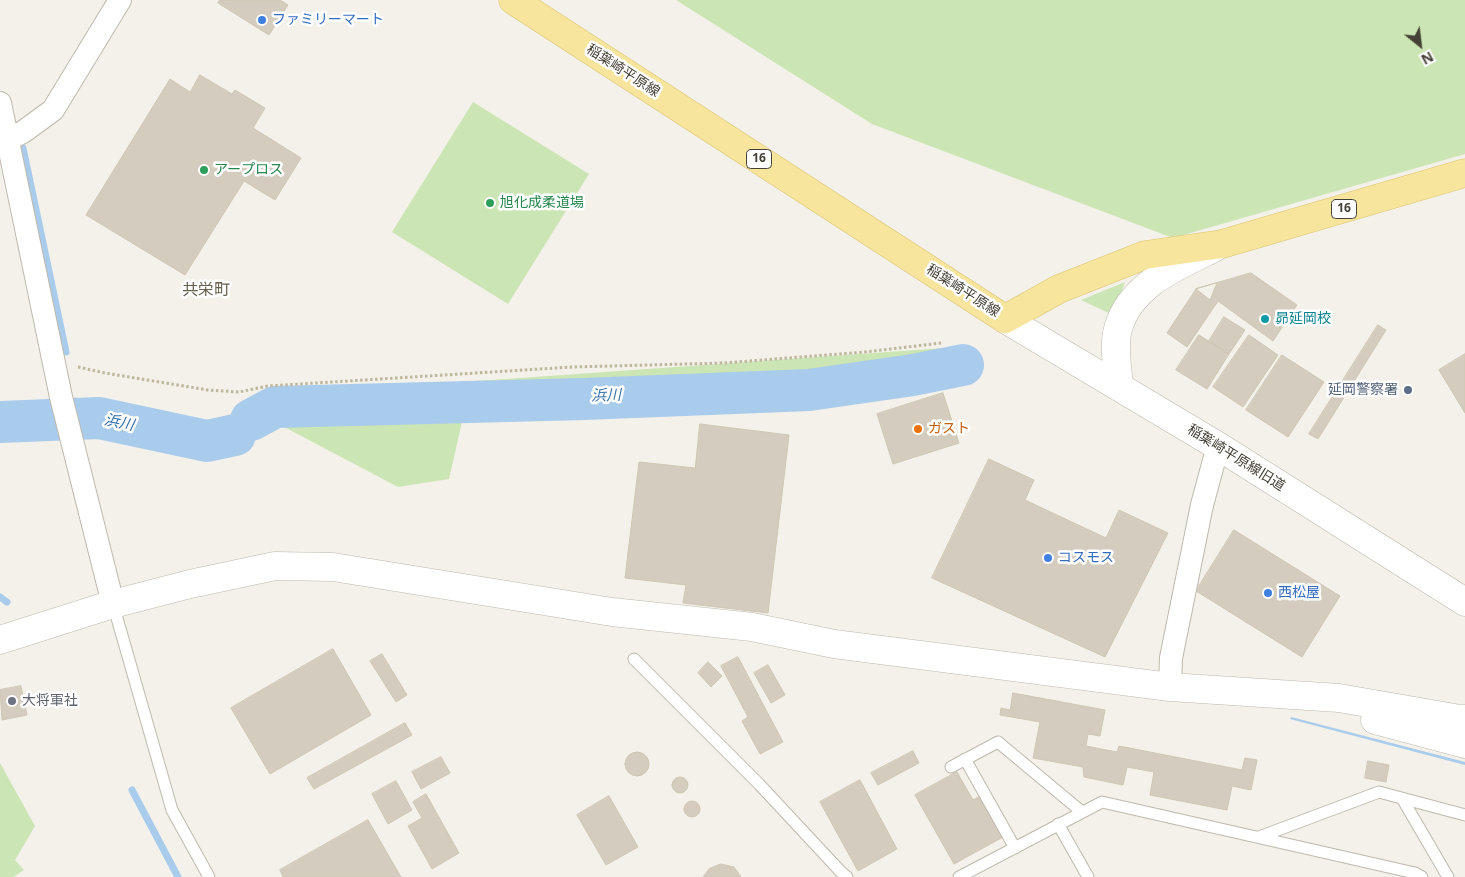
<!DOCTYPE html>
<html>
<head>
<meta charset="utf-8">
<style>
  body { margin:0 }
  #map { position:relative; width:1465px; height:877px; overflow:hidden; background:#f3f1e9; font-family:"Open Sans",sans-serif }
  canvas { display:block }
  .north { position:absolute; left:1395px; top:20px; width:50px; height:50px; -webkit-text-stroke:4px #fff; paint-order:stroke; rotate:151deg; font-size:14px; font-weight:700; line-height:20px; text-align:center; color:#464137 }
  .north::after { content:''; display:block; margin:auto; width:18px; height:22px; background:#464137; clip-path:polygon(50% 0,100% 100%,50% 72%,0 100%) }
</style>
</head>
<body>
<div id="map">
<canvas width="1465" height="877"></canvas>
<div class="north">N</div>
</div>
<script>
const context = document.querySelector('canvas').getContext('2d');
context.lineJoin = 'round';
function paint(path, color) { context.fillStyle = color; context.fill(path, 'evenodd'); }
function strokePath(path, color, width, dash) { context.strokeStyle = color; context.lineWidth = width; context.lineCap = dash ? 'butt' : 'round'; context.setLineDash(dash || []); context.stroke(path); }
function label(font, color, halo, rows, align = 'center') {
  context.font = font + ' "Open Sans","Noto Sans JP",sans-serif'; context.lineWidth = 5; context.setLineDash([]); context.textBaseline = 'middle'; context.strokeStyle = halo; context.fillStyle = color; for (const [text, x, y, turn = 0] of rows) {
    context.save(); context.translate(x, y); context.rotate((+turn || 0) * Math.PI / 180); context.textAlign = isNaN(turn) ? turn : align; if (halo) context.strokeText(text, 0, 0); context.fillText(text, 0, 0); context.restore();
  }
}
paint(new Path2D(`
  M676 0H1465V154L1173 238 872 124Z
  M473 102 589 174 508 304 392 232Z
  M1125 282 1113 315 1081 300Z
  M944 348 956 360 862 387 462 422 449 479 398 487 252 410 268 392 492 380Z
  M93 398 181 415 187 426 226 423 244 436 221 449 91 438Z
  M0 763 35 826 15 860 24 870 13 877H0Z`), '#cbe5b4');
paint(new Path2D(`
  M0 420H43L45 434 0 437Z
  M1291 717 1465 762V765L1290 719Z`), '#a9cbec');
strokePath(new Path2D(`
  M23 148 66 352
  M76 401 80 419
  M0 597 7 602
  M132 790 178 877`), '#a9cbec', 7);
strokePath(new Path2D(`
  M251 420 275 407 584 399 809 390 913 375 963 365
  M0 422 99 418 207 441 235 435`), '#a9cbec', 42);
const building = new Path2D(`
  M220 0H280L288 5 269 35 218 3Z
  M200 75 232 94 235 90 265 108 253 128 301 158 275 200 244 181 185 275 86 215 170 79 190 92Z
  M1251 273 1297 305 1273 341 1218 301 1187 347 1167 333 1196 289Z
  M1217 283 1210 300 1196 289Z
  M1224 317 1245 330 1229 354 1209 341Z
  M1378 325 1386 330 1318 439 1309 434Z
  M1199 335 1229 354 1207 389 1176 370Z
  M1249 335 1278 355 1243 407 1213 387Z
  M1465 354V413L1439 370Z
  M1282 355 1324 382 1288 437 1246 410Z
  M943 393 959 443 893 464 877 414Z
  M700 424 789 435 768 613 683 603 686 585 625 578 639 462 695 468Z
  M989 459 1034 480 1025 500 1106 538 1119 510 1168 533 1105 657 932 578Z
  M1234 530 1340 596 1302 657 1196 591Z
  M333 649 371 715 270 774 231 708Z
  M382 654 407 695 396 702 370 661Z
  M738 657 783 742 760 754 742 721 748 717 721 666Z
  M708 662 722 676 711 687 698 673Z
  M768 665 785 695 771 703 754 673Z
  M21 686 27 715 2 720 0 690Z
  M1013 693 1105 710 1100 736 1088 734 1086 746 1117 752 1119 746 1242 770 1245 758 1257 760 1251 790 1232 786 1227 810 1150 795 1154 772 1127 767 1123 785 1084 777 1083 767 1033 758 1040 722 1000 715 1001 708 1010 710Z
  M405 723 412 735 314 789 307 778Z
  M913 751 919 763 878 785 871 773Z
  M625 764a12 12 0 1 1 24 0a12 12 0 1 1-24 0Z
  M441 757 450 773 421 789 412 772Z
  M1368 761 1389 765 1386 782 1365 778Z
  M957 772 973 800 980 796 1003 837 954 864 915 795Z
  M672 785a8 8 0 1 1 16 0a8 8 0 1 1-16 0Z
  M860 780 897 849 858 871 820 802Z
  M396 781 412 810 388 824 372 794Z
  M426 794 459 853 432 869 408 826 422 818 413 802Z
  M609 796 638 847 606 865 577 815Z
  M684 809a8 8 0 1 1 16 0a8 8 0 1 1-16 0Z
  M368 820 401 877H283L280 870Z
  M721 864 734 867 741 877H703L709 869Z`);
paint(building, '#d4cdbf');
strokePath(building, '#cec6b2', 1);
const service = new Path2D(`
  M113 604 172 810 209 877
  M634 659 759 784 841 872 847 877
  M965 759 1015 848
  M951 767 998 742 1082 812
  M1403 800 1448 877
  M1058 824 1088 877
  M1259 837 1379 792 1465 815
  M959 877 1102 802 1415 873 1422 877`);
const minor = new Path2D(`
  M0 103 61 397 113 604
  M0 146 7 140 23 132 53 110 120 0
  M1170 687 1171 658 1202 505 1218 446`);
const tertiary = new Path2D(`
  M1005 319 1218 446 1465 602
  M1119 387C1118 370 1113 346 1118 329 1130 285 1177 266 1214 248
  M0 640 113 604 190 584 275 566 333 567 612 612 752 627 834 644 1170 687 1339 698 1460 719H1465
  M1375 720 1465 744`);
const primary = new Path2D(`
  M513 0 1005 319 1059 289 1145 255 1222 244 1465 173`);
strokePath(service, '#beb9ac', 13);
strokePath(minor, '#beb9ac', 24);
strokePath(tertiary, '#beb9ac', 29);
strokePath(primary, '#dcc36e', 29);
strokePath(new Path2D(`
  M78 367 105 373 208 390 239 392 268 386 572 367 724 363 865 352 941 343`), '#bfb69e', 3, [2.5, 2.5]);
strokePath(service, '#fff', 11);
strokePath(minor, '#fff', 22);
strokePath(tertiary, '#fff', 28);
strokePath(primary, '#f7e59d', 28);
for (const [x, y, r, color] of [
  [262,20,5,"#3f7fe0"],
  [204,170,5,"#2e9e5b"],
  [490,203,5,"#2e9e5b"],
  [1265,319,5,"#0f9aa8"],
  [1408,390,5,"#5c6f8a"],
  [918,429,5,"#e8710a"],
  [1048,558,5,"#3f7fe0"],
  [1268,593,5,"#3f7fe0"],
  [12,701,5,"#6b7280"]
]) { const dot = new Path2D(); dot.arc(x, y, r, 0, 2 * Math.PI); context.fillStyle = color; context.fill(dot); strokePath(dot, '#fff', 2); }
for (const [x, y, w] of [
  [759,159,25],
  [1344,209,25]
]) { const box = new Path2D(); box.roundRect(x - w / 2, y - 9.5, w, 19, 4); context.fillStyle = '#fff'; context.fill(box); strokePath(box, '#464137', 1); }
label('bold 12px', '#464137', null, [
  ["16",759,159],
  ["16",1344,209]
]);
label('14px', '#366cbe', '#fff', [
  ["ファミリーマート",272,20],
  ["コスモス",1058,558],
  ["西松屋",1278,593]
], 'left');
label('14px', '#464137', '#fff', [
  ["稲葉崎平原線",623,71,33],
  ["稲葉崎平原線",963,291,33],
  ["稲葉崎平原線旧道",1236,458,32]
]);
label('14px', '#27864d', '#fff', [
  ["アープロス",214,170],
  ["旭化成柔道場",500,203]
], 'left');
label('14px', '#0d838f', '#fff', [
  ["昴延岡校",1275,319]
], 'left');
label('14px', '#4e5e75', '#fff', [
  ["延岡警察署",1398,390]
], 'right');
label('14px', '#c56008', '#fff', [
  ["ガスト",928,429]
], 'left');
label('14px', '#5b616d', '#fff', [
  ["大将軍社",22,701]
], 'left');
label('italic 15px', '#3771ab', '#fff', [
  ["浜川",606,396,-2],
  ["浜川",119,423,11]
]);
label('16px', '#68604f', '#fff', [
  ["共栄町",206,290]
]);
</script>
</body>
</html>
